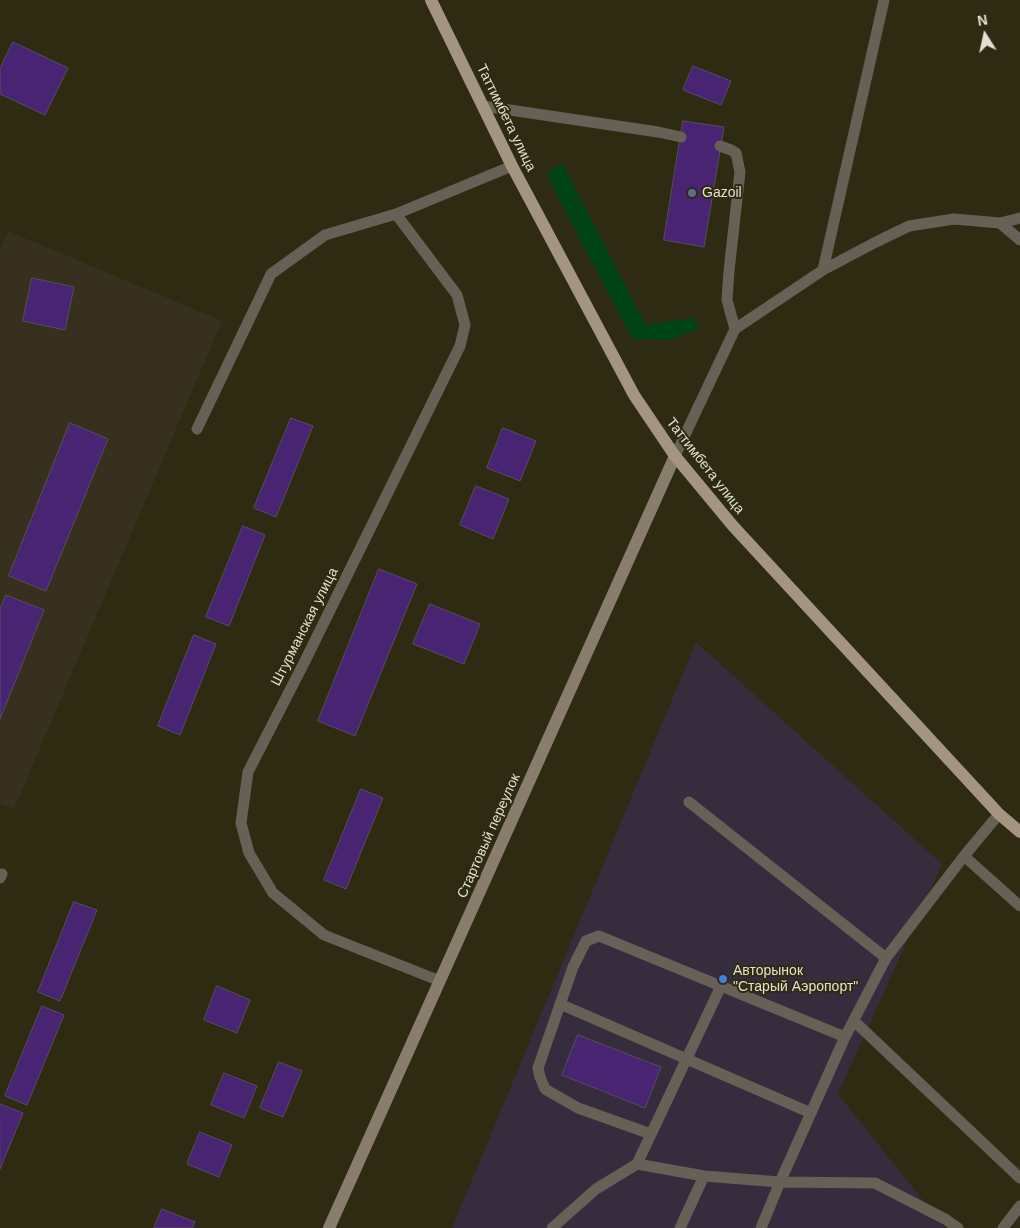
<!DOCTYPE html>
<html>
<head>
<meta charset="utf-8">
<style>
  body { margin:0 }
  #map { position:relative; width:1020px; height:1228px; overflow:hidden; background:#2f2a12; font-family:Arial,sans-serif }
  canvas { display:block }
  .north { position:absolute; left:960px; top:10px; width:50px; height:50px; -webkit-text-stroke:4px #2f2a12; paint-order:stroke; rotate:350deg; font-size:14px; font-weight:700; line-height:20px; text-align:center; color:#e2e0d1 }
  .north::after { content:''; display:block; margin:auto; width:18px; height:22px; background:#e2e0d1; clip-path:polygon(50% 0,100% 100%,50% 72%,0 100%) }
</style>
</head>
<body>
<div id="map">
<canvas width="1020" height="1228"></canvas>
<div class="north">N</div>
</div>
<script>
const context = document.querySelector('canvas').getContext('2d');
context.lineJoin = 'round';
function paint(path, color) { context.fillStyle = color; context.fill(path, 'evenodd'); }
function strokePath(path, color, width, dash) { context.strokeStyle = color; context.lineWidth = width; context.lineCap = dash ? 'butt' : 'round'; context.setLineDash(dash || []); context.stroke(path); }
function label(font, color, halo, rows, align = 'center') {
  context.font = font + ' Arial,sans-serif'; context.lineWidth = 4; context.setLineDash([]); context.textBaseline = 'middle'; context.strokeStyle = halo; context.fillStyle = color; for (const [text, x, y, turn = 0] of rows) {
    context.save(); context.translate(x, y); context.rotate((+turn || 0) * Math.PI / 180); context.textAlign = isNaN(turn) ? turn : align; if (halo) context.strokeText(text, 0, 0); context.fillText(text, 0, 0); context.restore();
  }
}
paint(new Path2D(`
  M696 642 942 864 838 1094 945 1228H452Z`), '#352d3d');
paint(new Path2D(`
  M8 231 222 321 14 809 0 804V250Z`), '#38301f');
paint(new Path2D(`
  M562 163 646 325 693 318 700 328 669 340 632 339 546 174Z`), '#004415');
const building = new Path2D(`
  M13 42 68 68 45 115 0 94V69Z
  M693 66 731 81 721 105 683 90Z
  M683 121 724 127 704 247 664 240Z
  M32 278 74 287 65 330 23 321Z
  M291 418 313 426 276 517 254 508Z
  M70 423 108 439 46 591 9 576Z
  M503 428 536 441 520 481 487 468Z
  M476 486 509 499 493 539 460 525Z
  M243 526 265 535 229 626 206 617Z
  M379 569 417 584 355 736 318 721Z
  M6 595 44 610 0 719V610Z
  M430 604 480 624 464 664 413 644Z
  M194 635 216 644 180 735 158 726Z
  M361 789 383 798 346 889 324 880Z
  M74 902 97 910 60 1001 38 992Z
  M217 986 250 1000 237 1033 204 1020Z
  M42 1006 64 1015 27 1105 5 1096Z
  M578 1035 661 1067 645 1108 562 1075Z
  M279 1062 302 1071 283 1117 260 1108Z
  M224 1073 257 1086 244 1118 211 1105Z
  M0 1104 23 1113 0 1169Z
  M200 1132 232 1145 219 1177 187 1164Z
  M162 1209 195 1222 192 1228H154Z`);
paint(building, '#482472');
strokePath(building, '#554d64', 1);
strokePath(new Path2D(`
  M483 106 658 132 681 137
  M720 146 731 150 736 153 740 172 729 271 727 300 735 329
  M396 214 457 295 465 325 460 346 304 663 248 772 241 823 249 853 273 893 324 935 440 981
  M1000 223 1020 218
  M823 270 884 0
  M197 429 271 274 325 235 396 214 512 166
  M675 456 735 329 823 270 874 243 909 226 954 219 1000 223 1020 240
  M689 802 886 958
  M964 856 1020 906
  M0 878 2 874
  M560 1004 811 1113
  M854 1021 1020 1178
  M651 1134 578 1108 545 1089 540 1077 538 1068 573 967 586 941 599 936 845 1037
  M637 1164 721 986
  M552 1228 596 1189 637 1164 704 1176 780 1182 875 1183 945 1219 958 1228
  M680 1228 704 1176
  M761 1228 780 1182 845 1037 886 958 964 856 999 814
  M1003 1228 1020 1206`), '#676056', 11);
strokePath(new Path2D(`
  M329 1228 675 456`), '#897e6e', 12);
strokePath(new Path2D(`
  M431 0 512 166 634 395 675 456 733 526 999 814 1020 832`), '#a39581', 12);
for (const [x, y, r, color] of [
  [692,193,5,"#5c6f8a"],
  [723,979,5,"#3f7fe0"]
]) { const dot = new Path2D(); dot.arc(x, y, r, 0, 2 * Math.PI); context.fillStyle = color; context.fill(dot); strokePath(dot, '#2f2a12', 2); }
label('14px', '#e2e0d1', '#2f2a12', [
  ["Таттимбета улица",506,118,64],
  ["Таттимбета улица",705,466,52],
  ["Штурманская улица",305,627,-63],
  ["Стартовый переулок",489,836,-66]
]);
label('14px', '#e2e0d1', '#2f2a12', [
  ["Gazoil",702,193],
  ["Авторынок",733,971],
  ["\"Старый Аэропорт\"",733,987]
], 'left');
</script>
</body>
</html>
